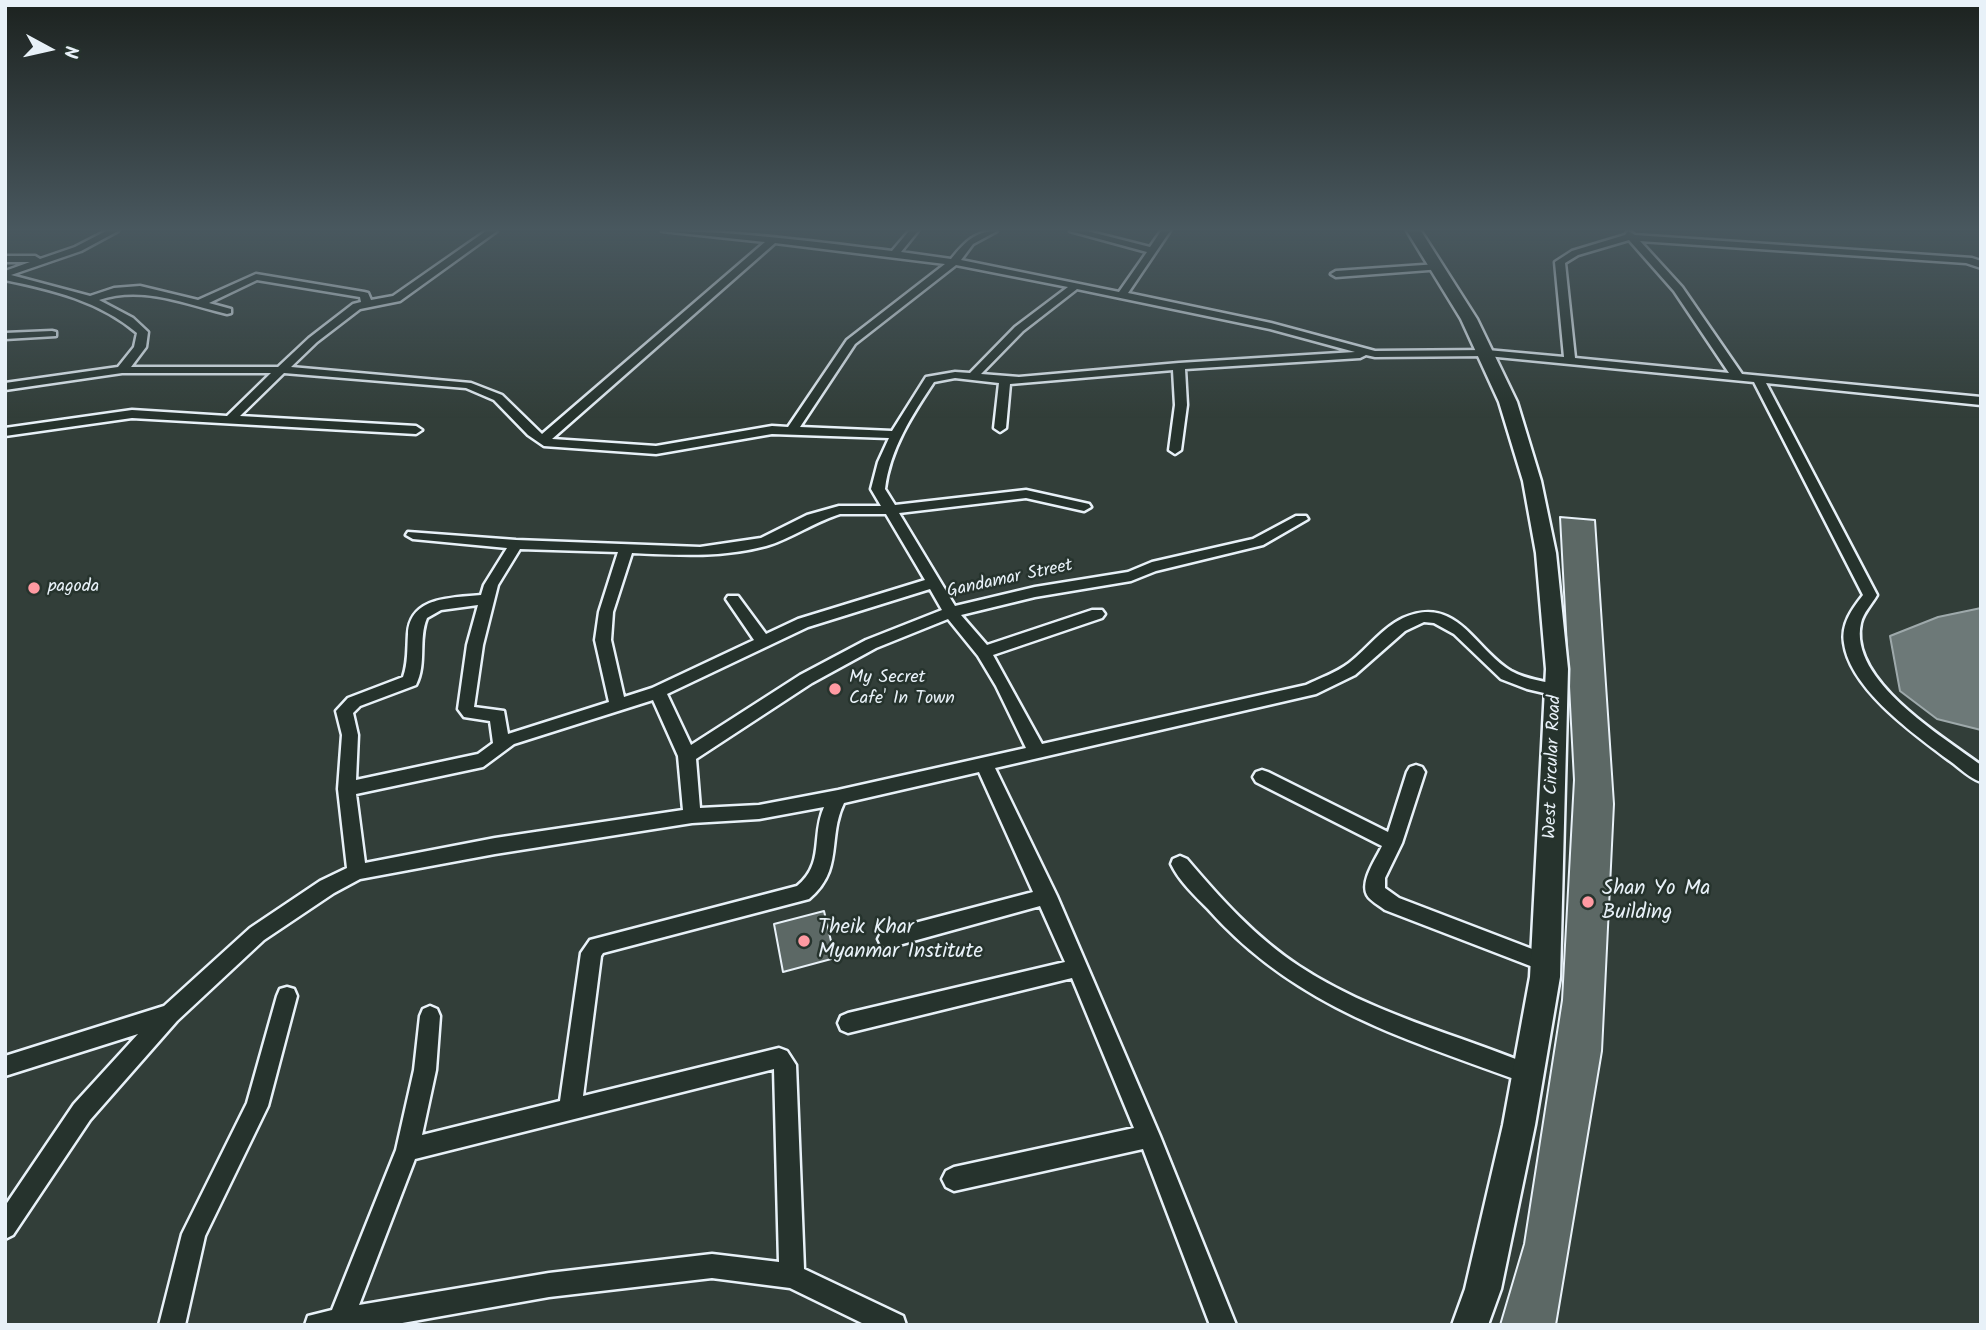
<!DOCTYPE html>
<html>
<head>
<meta charset="utf-8">
<style>
  body { margin:0 }
  #map { position:relative; width:1986px; height:1330px; overflow:hidden; background:#323e39; font-family:Kalam,sans-serif }
  canvas { display:block }
  .frame { position:absolute; inset:0; border:7px solid #e8f1f8; pointer-events:none }
  .north { position:absolute; left:14px; top:14px; width:70px; height:70px; -webkit-text-stroke:5px #26332d; paint-order:stroke; rotate:98deg; font-size:19px; font-weight:700; line-height:28px; text-align:center; color:#e8f1f8 }
  .north::after { content:''; display:block; margin:auto; width:24px; height:32px; background:#e8f1f8; clip-path:polygon(50% 0,100% 100%,50% 72%,0 100%) }
</style>
</head>
<body>
<div id="map">
<canvas width="1986" height="1330"></canvas>
<div class="frame"></div>
<div class="north">N</div>
</div>
<script>
const context = document.querySelector('canvas').getContext('2d');
context.lineJoin = 'round';
function paint(path, color) { context.fillStyle = color; context.fill(path, 'evenodd'); }
function strokePath(path, color, width, dash) { context.strokeStyle = color; context.lineWidth = width; context.lineCap = dash ? 'butt' : 'round'; context.setLineDash(dash || []); context.stroke(path); }
function label(font, color, halo, rows, align = 'center') {
  context.font = font + ' Kalam,sans-serif'; context.lineWidth = 5; context.setLineDash([]); context.textBaseline = 'middle'; context.strokeStyle = halo; context.fillStyle = color; for (const [text, x, y, turn = 0] of rows) {
    context.save(); context.translate(x, y); context.rotate((+turn || 0) * Math.PI / 180); context.textAlign = isNaN(turn) ? turn : align; if (halo) context.strokeText(text, 0, 0); context.fillText(text, 0, 0); context.restore();
  }
}
const water = new Path2D(`
  M1981 608V730L1937 719 1900 691 1890 636 1938 617Z`);
paint(water, '#6d7978');
strokePath(water, '#9ea9ab', 2);
const building = new Path2D(`
  M1560 517 1595 520 1614 804 1602 1051 1556 1325H1500L1524 1244 1562 1000 1574 780Z
  M824 911 835 958 783 972 774 924Z`);
paint(building, '#5c6865');
strokePath(building, '#e8f1f8', 2);
const street = new Path2D(`
  M106 231H118L81 251 11 275 90 296 114 288 140 286 198 300 256 274 364 292 368 293 371 300 393 296 486 231H497L400 301 360 309 317 342 291 367 471 383 502 395 542 434 765 242 662 231C739 231 815 242 892 251L909 231H918L901 252 951 259C965 242 975 231 997 231L973 244 961 260 1119 292 1147 252 1070 231H1087L1150 247 1161 231H1170L1128 293 1271 323 1375 351 1487 350 1564 357 1555 262 1572 251 1625 235 1628 231 1635 235 1972 258 1981 261V268L1966 263 1640 241 1682 287 1742 374 1981 397V405L1766 383 1877 595C1872 604 1863 613 1861 623 1848 680 1942 736 1981 765V782C1969 778 1960 768 1950 761 1915 735 1850 689 1844 643 1841 624 1852 609 1863 595L1754 382 1487 356 1375 357 1366 355 1360 358 1185 369 1187 405 1181 450 1175 454 1169 450 1175 405 1173 370 1010 384 1006 428 1000 432 994 428 999 383 955 378 934 382C912 415 890 449 885 489L895 505 1026 490 1089 504 1091 507 1084 511 1026 498 899 513 955 606 1035 587 1128 572 1152 562 1253 539 1296 516H1306L1308 519 1263 545 1156 571 1131 581 1035 597 961 615 987 645 1092 610H1102L1105 614 1102 618 993 655 1042 744 1306 685C1320 678 1336 673 1349 663 1367 649 1382 628 1403 618 1457 594 1474 649 1511 671 1527 680 1545 681 1563 686L1565 690 1557 696 1527 689 1501 679 1454 634 1434 623 1424 622 1405 631 1355 675 1316 694 995 768 1057 896 1088 968 1160 1136 1236 1325H1210L1143 1149 954 1191 946 1187 942 1179 946 1171 954 1167 1134 1128 1072 978 848 1033 841 1030 838 1023 841 1016 848 1013 1065 962 1040 906 888 948 881 945 878 939 881 933 888 930 1033 892 979 772 844 803C827 838 844 870 809 899L603 953 601 956 583 1096 779 1048 787 1051 796 1065 804 1269 903 1316 906 1325H866L790 1288 712 1278 549 1297 391 1325H305L308 1316 332 1310 396 1150 414 1070 420 1016 423 1009 430 1006 437 1009 440 1016 436 1070 422 1135 560 1101 581 953 590 940 797 886C825 863 811 836 824 807L759 819 692 823 495 854 360 879 334 893 264 940 177 1021 90 1120 13 1235 5 1239V1206L74 1104 138 1034 5 1076V1056L164 1006 250 928 320 881 347 868 338 789 342 735 336 711 348 698 403 677C408 663 407 649 408 634 410 596 452 598 481 595L484 585 507 548 413 539 406 535 408 532 516 540 700 547 761 538 807 515 839 506H881L871 489 878 462 889 438 772 434 656 454 544 446 528 435 494 400 466 388 284 373 240 416 416 426 422 430 416 434 132 418 5 436V428L132 410 227 416 271 373H122L5 390V383L118 367 134 347 137 333C99 301 53 290 5 280V271L30 262H5V256H35L40 259 75 247ZM1629 240 1674 291 1729 373 1575 358 1565 263 1578 255ZM775 243 945 264 847 340 788 427 772 426 656 446 552 439ZM956 265 1068 287 1015 327 970 373 955 372 926 377 892 431 800 427 855 344ZM257 280 360 297 361 302 353 304 309 338 278 367H131L146 347 148 332 133 318 99 300C142 285 185 304 227 314L231 313V309L209 303ZM1077 289 1270 329 1355 352 1179 363 1019 377 981 374 1023 331ZM840 514H886L925 580 798 619 766 634 738 596H728L726 599 754 640 652 688 624 697 611 640 613 612 632 553C676 555 722 558 766 546 789 540 814 522 840 514ZM520 549 618 552 599 612 595 640 609 702 508 734 504 711 474 707 483 645 498 585ZM930 589 942 610 866 640 800 675 691 745 667 694 808 627ZM478 605 467 645 458 709 464 717 490 721 493 743 478 754 356 780 358 735 353 713 360 706 416 685C427 663 418 639 427 618L441 610ZM948 619 978 656 996 686 1026 748 838 790 759 805 700 808 696 759 812 683 876 648ZM653 700 678 756 683 810 495 838 365 863 356 794 483 767 514 744ZM774 1069 779 1262 712 1254 549 1273 359 1305 415 1159Z
  M1438 264 1442 265V269L1336 277 1331 274 1336 271Z
  M52 331 56 332V336L5 339V333Z
  M1416 765 1422 767 1425 772 1402 843 1385 878V888L1399 898 1553 957 1556 963 1553 969 1546 972 1385 910C1380 906 1370 901 1367 895 1360 881 1376 859 1382 846L1256 782 1253 777 1256 772 1262 770 1268 772 1388 832 1407 772 1410 767Z
  M1180 856 1187 859C1220 898 1255 937 1299 966 1372 1014 1456 1034 1536 1067L1539 1074 1536 1081 1528 1084C1407 1039 1297 1009 1208 909 1195 896 1179 881 1171 864L1173 859Z
  M287 987 294 989 297 996 268 1106 205 1236 185 1325H159L182 1234 247 1103 277 996 280 989Z`);
const secondary = new Path2D(`
  M1407 231H1421L1477 319 1517 402 1541 481 1556 553 1568 669 1560 977 1535 1125 1501 1289 1488 1325H1452L1465 1289 1503 1125 1530 977 1546 669 1536 553 1523 481 1499 402 1461 319Z`);
strokePath(street, '#e8f1f8', 5);
strokePath(secondary, '#e8f1f8', 5);
paint(street, '#26332d');
paint(secondary, '#26332d');
const sky = context.createLinearGradient(0, 0, 0, 418);
sky.addColorStop(0, '#1c221f');
sky.addColorStop(0.55, '#49585f');
sky.addColorStop(1, '#49585f00');
context.fillStyle = sky;
context.fillRect(0, 0, 1986, 418);
for (const [x, y, r, color] of [
  [34,588,7,"#ff9aa2"],
  [835,689,7,"#ff9aa2"],
  [1588,902,7,"#ff9aa2"],
  [804,941,7,"#ff9aa2"]
]) { const dot = new Path2D(); dot.arc(x, y, r, 0, 2 * Math.PI); context.fillStyle = color; context.fill(dot); strokePath(dot, '#26332d', 2.5); }
label('18px', '#e8f1f8', '#26332d', [
  ["Gandamar Street",1010,580,-12],
  ["West Circular Road",1554,767,-88]
]);
label('18px', '#e8f1f8', '#26332d', [
  ["pagoda",48,588],
  ["My Secret",849,679],
  ["Cafe' In Town",849,700]
], 'left');
label('21px', '#e8f1f8', '#26332d', [
  ["Shan Yo Ma",1602,890],
  ["Building",1602,914],
  ["Theik Khar",818,929],
  ["Myanmar Institute",818,953]
], 'left');
</script>
</body>
</html>
